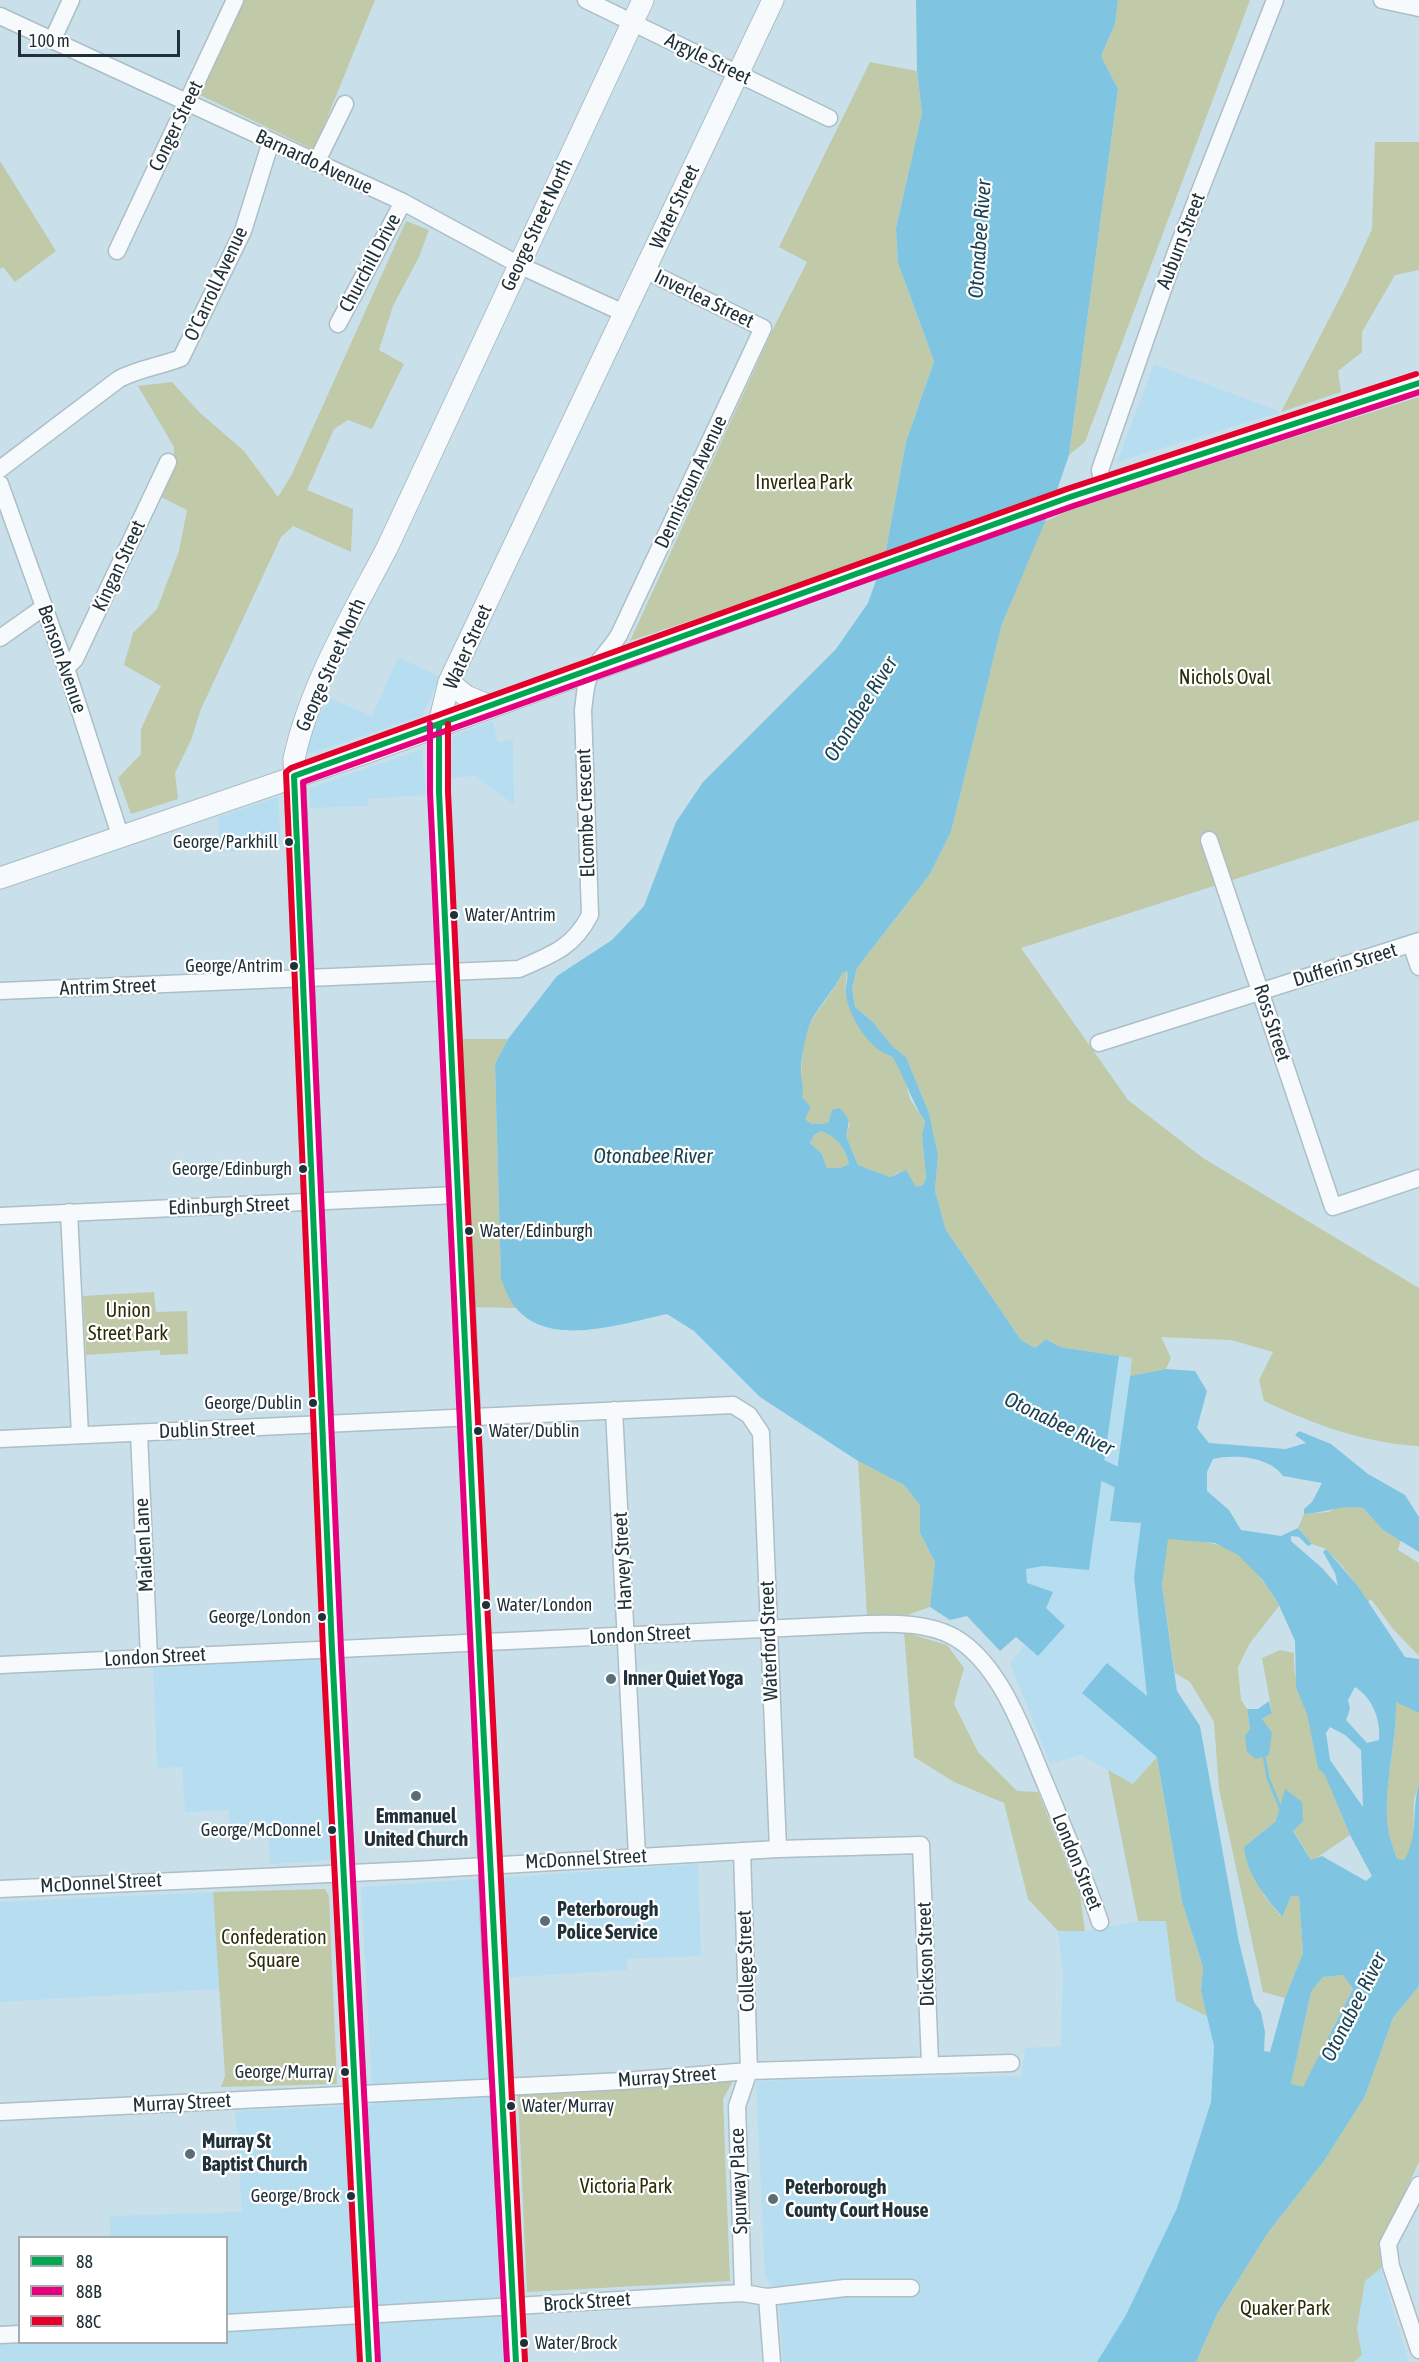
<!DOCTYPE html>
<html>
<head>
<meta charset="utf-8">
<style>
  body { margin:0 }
  #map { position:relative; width:1419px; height:2362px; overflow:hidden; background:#c9e0eb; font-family:"Asap Condensed",sans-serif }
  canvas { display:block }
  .legend { position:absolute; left:18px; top:2236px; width:210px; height:108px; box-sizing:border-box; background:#fff; border:2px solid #a6adb0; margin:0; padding:8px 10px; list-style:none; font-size:18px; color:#203139 }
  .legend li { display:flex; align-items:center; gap:12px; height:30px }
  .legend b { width:30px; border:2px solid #a6adb0 }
  .scale { position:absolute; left:18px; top:30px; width:162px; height:27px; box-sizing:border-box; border:3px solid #203139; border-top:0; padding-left:8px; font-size:18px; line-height:21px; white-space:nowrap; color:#203139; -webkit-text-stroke:4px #fff; paint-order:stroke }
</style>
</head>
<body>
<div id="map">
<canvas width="1419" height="2362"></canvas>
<ul class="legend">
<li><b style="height:8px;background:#00a651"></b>88</li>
<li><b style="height:8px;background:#e5007d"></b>88B</li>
<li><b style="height:8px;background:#e4002b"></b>88C</li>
</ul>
<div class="scale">100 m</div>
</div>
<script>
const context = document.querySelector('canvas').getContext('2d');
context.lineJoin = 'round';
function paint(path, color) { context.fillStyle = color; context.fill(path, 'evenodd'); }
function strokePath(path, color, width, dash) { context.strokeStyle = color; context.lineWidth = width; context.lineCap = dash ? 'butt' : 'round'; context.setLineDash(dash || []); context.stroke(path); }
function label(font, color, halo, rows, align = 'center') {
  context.font = font + ' "Asap Condensed",sans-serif'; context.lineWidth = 4.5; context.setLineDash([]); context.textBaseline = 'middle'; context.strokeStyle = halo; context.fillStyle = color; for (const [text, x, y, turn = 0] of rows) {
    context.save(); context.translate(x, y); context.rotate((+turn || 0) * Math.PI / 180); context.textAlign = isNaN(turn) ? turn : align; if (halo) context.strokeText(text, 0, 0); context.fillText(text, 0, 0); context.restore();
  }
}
paint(new Path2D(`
  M1154 364 1281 412 1117 462Z
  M398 657 440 677 422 716 309 754 307 745 327 697 372 716Z
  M493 721 498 743 513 739 514 805 475 776 451 778 452 740 456 734Z
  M422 749 426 795 368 799V806L310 808 309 788Z
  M278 797 281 848 219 852 218 817Z
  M1119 1356 1132 1358 1110 1521 1141 1523 1134 1577 1147 1697 1082 1693 1157 1757 1133 1784 1080 1755 1050 1764 1010 1663 1025 1645 1037 1655 1046 1608 1026 1583V1568L1043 1566 1089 1570Z
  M321 1659 331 1860 270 1864 268 1829 230 1831 229 1810 185 1812 182 1767 157 1768 153 1666Z
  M698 1864 701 1956 627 1959V1970L484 1979 503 2362H0V2325L19 2324 20 2342H226V2238L111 2237 109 2216 242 2212 235 2111 373 2105 361 1887Z
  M213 1892 220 1989 0 2002V1902Z
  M1138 1921H1166L1176 2001 1207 2016 1214 2046 1211 2102 1177 2208 1126 2315 1097 2362H783L778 2290 765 2277 756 2081 1021 2076 1025 2048 1061 2046 1063 1974 1058 1931H1085Z
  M1381 2268 1392 2307 1409 2362H1354L1362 2355 1357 2329 1365 2281Z`), '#b7def0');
paint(new Path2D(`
  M243 0H375L314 150 200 95Z
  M1118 0H1250L1085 442 1069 455 1118 89 1101 56 1115 24Z
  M870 62 917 71 922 113 896 228 898 263 934 361 906 442 885 555 630 641 774 327 807 262 779 247Z
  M1375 142H1419V270L1395 275 1362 332V352L1338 371 1341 392 1281 412 1346 286 1372 229Z
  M0 161 56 251 15 282 3 267 0 269Z
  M406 221 429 230 419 257 393 306 379 350 404 364 372 429 348 420 334 429 307 490 353 509 351 552 293 526 281 537 201 709 191 740 175 773 178 799 131 814 118 778 141 754V729L161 686 124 665 133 633 157 609 179 551 187 510 161 497 173 465 174 447 138 386 172 382 199 412 244 451 278 497 292 474Z
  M1419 397V820L1021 948 1128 1100 1203 1158 1419 1288V1446C1364 1443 1313 1424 1264 1401L1259 1380 1273 1352 1231 1340 1161 1337 1171 1358 1166 1369 1130 1376 1132 1358 1060 1347 1046 1339 1035 1348 1021 1340 946 1230 935 1191 938 1155 929 1113 906 1057 892 1046 873 1022 855 1007 852 988 857 968 930 874 951 832 1002 624 1044 522 1076 507Z
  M847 971 845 992 853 1014 892 1056 904 1076 910 1099 925 1122 922 1135 926 1179 923 1185 916 1187 899 1172 890 1177 858 1165 846 1136 850 1124 832 1110 828 1123 811 1124 805 1119 811 1107 801 1097C801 1077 801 1044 809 1026 818 1007 834 993 842 973Z
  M462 1039H508L495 1064 501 1279 516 1308 469 1307Z
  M821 1131C837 1137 845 1147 849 1164L840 1168H827L822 1154 810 1143 814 1135Z
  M154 1292 156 1312 187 1311 188 1354 160 1355V1350L86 1355 83 1296Z
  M858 1461 904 1485 920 1505V1533L935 1562 930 1607 902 1617 867 1616Z
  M1342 1505 1363 1508 1383 1530 1401 1540 1398 1550 1419 1563V1656L1393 1629 1371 1599 1367 1603 1357 1585 1342 1566 1326 1549 1312 1544 1298 1528 1304 1514 1328 1512Z
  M1167 1539C1229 1540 1245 1551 1278 1603L1279 1606 1250 1643 1238 1667 1241 1700 1247 1709 1250 1729 1272 1712 1262 1658 1280 1650 1294 1653C1293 1684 1301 1689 1308 1716 1318 1757 1334 1796 1350 1835L1312 1861 1293 1830 1276 1821 1244 1847 1264 1895 1281 1917 1291 1896H1299L1303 1953 1285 1998 1263 1992 1219 1789 1214 1722 1190 1682 1175 1673 1162 1585Z
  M904 1632 947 1645 964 1668 954 1704 978 1752 1017 1791 1038 1792 1080 1895 1085 1931H1058L1028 1899 1004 1803 954 1782 914 1757Z
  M1396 1701 1419 1713V1784L1414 1800 1413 1847 1404 1860 1397 1859C1394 1849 1389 1838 1388 1828 1383 1785 1397 1743 1396 1701Z
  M1157 1757 1182 1902 1203 1967 1201 1991 1207 2016 1176 2001 1166 1921H1138L1108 1770 1133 1784Z
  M325 1889 329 1896 337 2084 221 2087 225 2076 213 1892Z
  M1343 1975 1353 1989 1303 2088 1291 2084 1311 1992 1323 1977Z
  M1419 1986V2162L1380 2244 1381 2268 1365 2281 1357 2329 1362 2355 1354 2362H1196L1217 2314 1267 2234 1324 2161 1365 2096 1393 2018Z
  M733 2081 723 2099 730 2281 527 2292 518 2095Z`), '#c0c9a8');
paint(new Path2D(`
  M916 0H1118L1115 24 1101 56 1118 89 1069 455 1052 505 1002 624 951 832 930 874 857 968 852 988 855 1007 873 1022 892 1046 906 1057 929 1113 938 1155 935 1191 946 1230 1021 1340 1035 1348 1046 1339 1060 1347 1119 1356 1089 1570 1043 1566 1026 1569 1027 1583 1053 1592 1046 1608 1065 1626 1038 1656 1016 1637 1000 1651 967 1616 950 1620 930 1607 935 1562 920 1533V1505L904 1485 858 1461 760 1397 694 1331 667 1314C623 1323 550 1349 516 1308 509 1301 505 1288 501 1279L495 1064 508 1039 557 976 612 940 644 906 676 822 703 782 836 649 868 603 885 555 906 442 934 361 898 263 896 228 922 113 917 71ZM847 971C849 980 844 987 846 995 849 1017 870 1051 892 1056 905 1078 911 1100 925 1122L922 1135 926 1178 923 1185 916 1187 906 1170 890 1177 858 1165 846 1136C850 1122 850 1118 839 1108L832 1110 828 1123 811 1124 805 1119 811 1107 802 1097C804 1088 802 1084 801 1075 800 1064 804 1044 807 1033 812 1011 833 994 842 973ZM821 1131C837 1137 845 1147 849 1164L840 1168H827L822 1154 810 1143 814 1135Z
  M1166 1369 1195 1371 1207 1391 1197 1428 1209 1443 1286 1449 1306 1443 1295 1435 1299 1431 1331 1444 1368 1474 1405 1495 1419 1517V1552L1383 1530 1363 1508C1342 1504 1325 1513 1304 1514V1509L1312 1502 1322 1483 1283 1476C1269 1457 1236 1454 1213 1459L1207 1472V1491L1229 1510 1241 1530 1281 1536 1298 1528 1312 1544 1308 1546 1299 1537 1291 1536V1541L1322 1568 1338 1586 1335 1573 1323 1552 1326 1549 1357 1585 1405 1657 1419 1659V1713L1396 1702C1397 1743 1383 1785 1388 1828 1389 1838 1394 1849 1397 1859L1404 1860C1419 1838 1411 1809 1419 1784V1986L1393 2018 1365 2096 1324 2161 1267 2234 1217 2314 1196 2362H1097L1126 2315 1177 2208 1211 2102 1214 2046 1201 1991 1203 1967 1182 1902 1157 1757 1082 1693 1107 1663 1147 1696 1134 1577 1141 1523 1110 1521 1130 1376ZM1168 1539 1215 1543 1238 1555 1262 1579 1278 1603 1295 1641 1296 1687 1307 1714 1318 1768 1325 1775 1350 1835 1372 1876 1366 1881 1322 1856 1311 1860 1293 1831 1303 1821 1302 1802 1285 1789 1276 1821 1244 1847C1247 1875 1265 1896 1282 1917L1291 1896H1299L1303 1953 1285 1998 1270 2052 1264 2051 1265 2032 1261 2012 1254 2002 1239 1942 1200 1726 1177 1691 1162 1585ZM1355 1687C1373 1698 1381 1721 1379 1740L1367 1743 1346 1720 1350 1709 1348 1700ZM1330 1727 1345 1735 1361 1750 1363 1807 1330 1760 1326 1733ZM1343 1975 1353 1989 1303 2087 1291 2084 1311 1992 1323 1977Z
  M1269 1701 1272 1713 1262 1719 1272 1733 1269 1755 1256 1759 1247 1752 1245 1736 1250 1729 1247 1709H1258Z`), '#7fc5e1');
strokePath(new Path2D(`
  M1264 1756 1268 1778 1280 1807`), '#7fc5e1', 3);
strokePath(new Path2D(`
  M1079 1459 1139 1488`), '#7fc5e1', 20);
const minor = new Path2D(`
  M586 0 829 118
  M1382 0 1419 8
  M0 16 403 202 523 267 626 314
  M53 39 71 0
  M316 163 345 104
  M117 251 235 0
  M338 324 403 202
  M0 469 119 379C138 369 160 366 181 358L243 231 271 141
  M0 484 66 668 120 835
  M1103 486 1100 470 1176 252 1275 0
  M0 638 44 607
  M66 668 75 659 168 462
  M1209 840 1333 1207 1419 1178
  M1411 944 1419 967
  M0 991 519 969C551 955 573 948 590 915L583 710C585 697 585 679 593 669 602 657 611 648 619 635L763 328 645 270
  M1099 1043 1419 941
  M69 1212 80 1435
  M0 1216 457 1195
  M614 1410 637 1856
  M139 1433 149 1658
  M0 1439 733 1405 749 1415 761 1433 778 1849
  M0 1665 868 1624C895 1623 929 1623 954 1637 1003 1665 1026 1740 1048 1790 1066 1834 1085 1877 1100 1922
  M742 1851 749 2071 737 2106 743 2293
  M0 1889 416 1870 778 1849 921 1845 930 2063
  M0 2112 623 2081 749 2071 1011 2063
  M1419 2185 1388 2244 1391 2266 1419 2350
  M767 2297 772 2362
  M226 2323 703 2295 743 2293 767 2297 845 2288H911
  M0 2335 20 2334`);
const major = new Path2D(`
  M449 682 466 696 490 706
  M0 878 365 753 1070 497 1419 383
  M369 2362 332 1649 294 759C310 685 352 615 387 548L643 0
  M516 2362 491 1919 470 1417 439 792V724L449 682 773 0`);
strokePath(minor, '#acbec6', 19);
strokePath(major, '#acbec6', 23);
strokePath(minor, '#f7fafc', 16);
strokePath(major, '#f7fafc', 21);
strokePath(new Path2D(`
  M439 724V792C465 1315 486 1839 516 2362
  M369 2362 332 1649 294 776 1070 497 1419 383`), '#00a651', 6);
strokePath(new Path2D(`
  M430 724V792C456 1316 477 1839 507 2362
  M378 2362 341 1649 303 782 1073 506 1419 392`), '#e5007d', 6);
strokePath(new Path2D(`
  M448 724V792C474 1315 495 1838 525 2361
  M360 2362 323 1649 286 772 291 768 1067 489 1416 374`), '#e4002b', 6);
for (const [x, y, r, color] of [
  [289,842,5,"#203139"],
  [454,915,5,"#203139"],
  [294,966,5,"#203139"],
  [303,1169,5,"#203139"],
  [469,1231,5,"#203139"],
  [313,1403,5,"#203139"],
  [478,1431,5,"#203139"],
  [486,1605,5,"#203139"],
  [322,1617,5,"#203139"],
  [611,1679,6,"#5b6e77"],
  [416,1796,6,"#5b6e77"],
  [332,1830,5,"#203139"],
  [545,1921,6,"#5b6e77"],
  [345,2072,5,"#203139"],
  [511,2106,5,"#203139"],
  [190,2154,6,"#5b6e77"],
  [351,2196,5,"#203139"],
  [773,2199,6,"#5b6e77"],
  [524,2343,5,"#203139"]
]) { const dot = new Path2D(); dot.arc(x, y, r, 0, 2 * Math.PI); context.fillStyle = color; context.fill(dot); strokePath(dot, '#fff', 2); }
label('18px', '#203139', '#fff', [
  ["George/Parkhill",278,842],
  ["Water/Antrim",465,915,"left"],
  ["George/Antrim",283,966],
  ["George/Edinburgh",292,1169],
  ["Water/Edinburgh",480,1231,"left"],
  ["George/Dublin",302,1403],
  ["Water/Dublin",489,1431,"left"],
  ["Water/London",497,1605,"left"],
  ["George/London",311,1617],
  ["George/McDonnel",321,1830],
  ["George/Murray",334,2072],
  ["Water/Murray",522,2106,"left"],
  ["George/Brock",340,2196],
  ["Water/Brock",535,2343,"left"]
], 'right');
label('20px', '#203139', '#fff', [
  ["Argyle Street",708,59,26],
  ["Conger Street",176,126,-64],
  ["Barnardo Avenue",314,162,25],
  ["Water Street",675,207,-65],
  ["George Street North",537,225,-65],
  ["Auburn Street",1181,241,-69],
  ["Churchill Drive",370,263,-62],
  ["O'Carroll Avenue",216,284,-65],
  ["Inverlea Street",704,299,26],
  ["Dennistoun Avenue",691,482,-65],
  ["Kingan Street",119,566,-65],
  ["Water Street",468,647,-66],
  ["Benson Avenue",62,659,71],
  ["George Street North",331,665,-66],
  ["Elcombe Crescent",586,813,-92],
  ["Dufferin Street",1345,965,-17],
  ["Antrim Street",108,987,-2],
  ["Ross Street",1272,1023,72],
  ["Edinburgh Street",229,1206,-2],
  ["Dublin Street",207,1430,-2],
  ["Maiden Lane",144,1545,-93],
  ["Harvey Street",623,1561,-93],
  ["London Street",640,1635,-3],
  ["Waterford Street",769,1641,-92],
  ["London Street",155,1657,-3],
  ["McDonnel Street",586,1859,-3],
  ["London Street",1077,1862,68],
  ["McDonnel Street",101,1883,-3],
  ["Dickson Street",926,1954,-92],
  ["College Street",746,1961,-92],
  ["Murray Street",667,2077,-4],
  ["Murray Street",182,2103,-3],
  ["Spurway Place",739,2181,-92],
  ["Brock Street",587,2302,-4]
]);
label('20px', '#2c2b07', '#fff', [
  ["Inverlea Park",804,483],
  ["Nichols Oval",1225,678],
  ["Union",128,1311],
  ["Street Park",128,1334],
  ["Confederation",274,1938],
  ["Square",274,1961],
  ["Victoria Park",626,2187],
  ["Quaker Park",1285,2309]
]);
label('bold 20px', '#203139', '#fff', [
  ["Inner Quiet Yoga",623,1679],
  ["Emmanuel",416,1817,"center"],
  ["United Church",416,1840,"center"],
  ["Peterborough",557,1910],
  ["Police Service",557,1933],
  ["Murray St",202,2142],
  ["Baptist Church",202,2165],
  ["Peterborough",785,2188],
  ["County Court House",785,2211]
], 'left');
label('italic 21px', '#1a4252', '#fff', [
  ["Otonabee River",980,239,-86],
  ["Otonabee River",861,709,-58],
  ["Otonabee River",653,1156],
  ["Otonabee River",1059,1424,26],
  ["Otonabee River",1354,2007,-63]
]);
</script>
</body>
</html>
